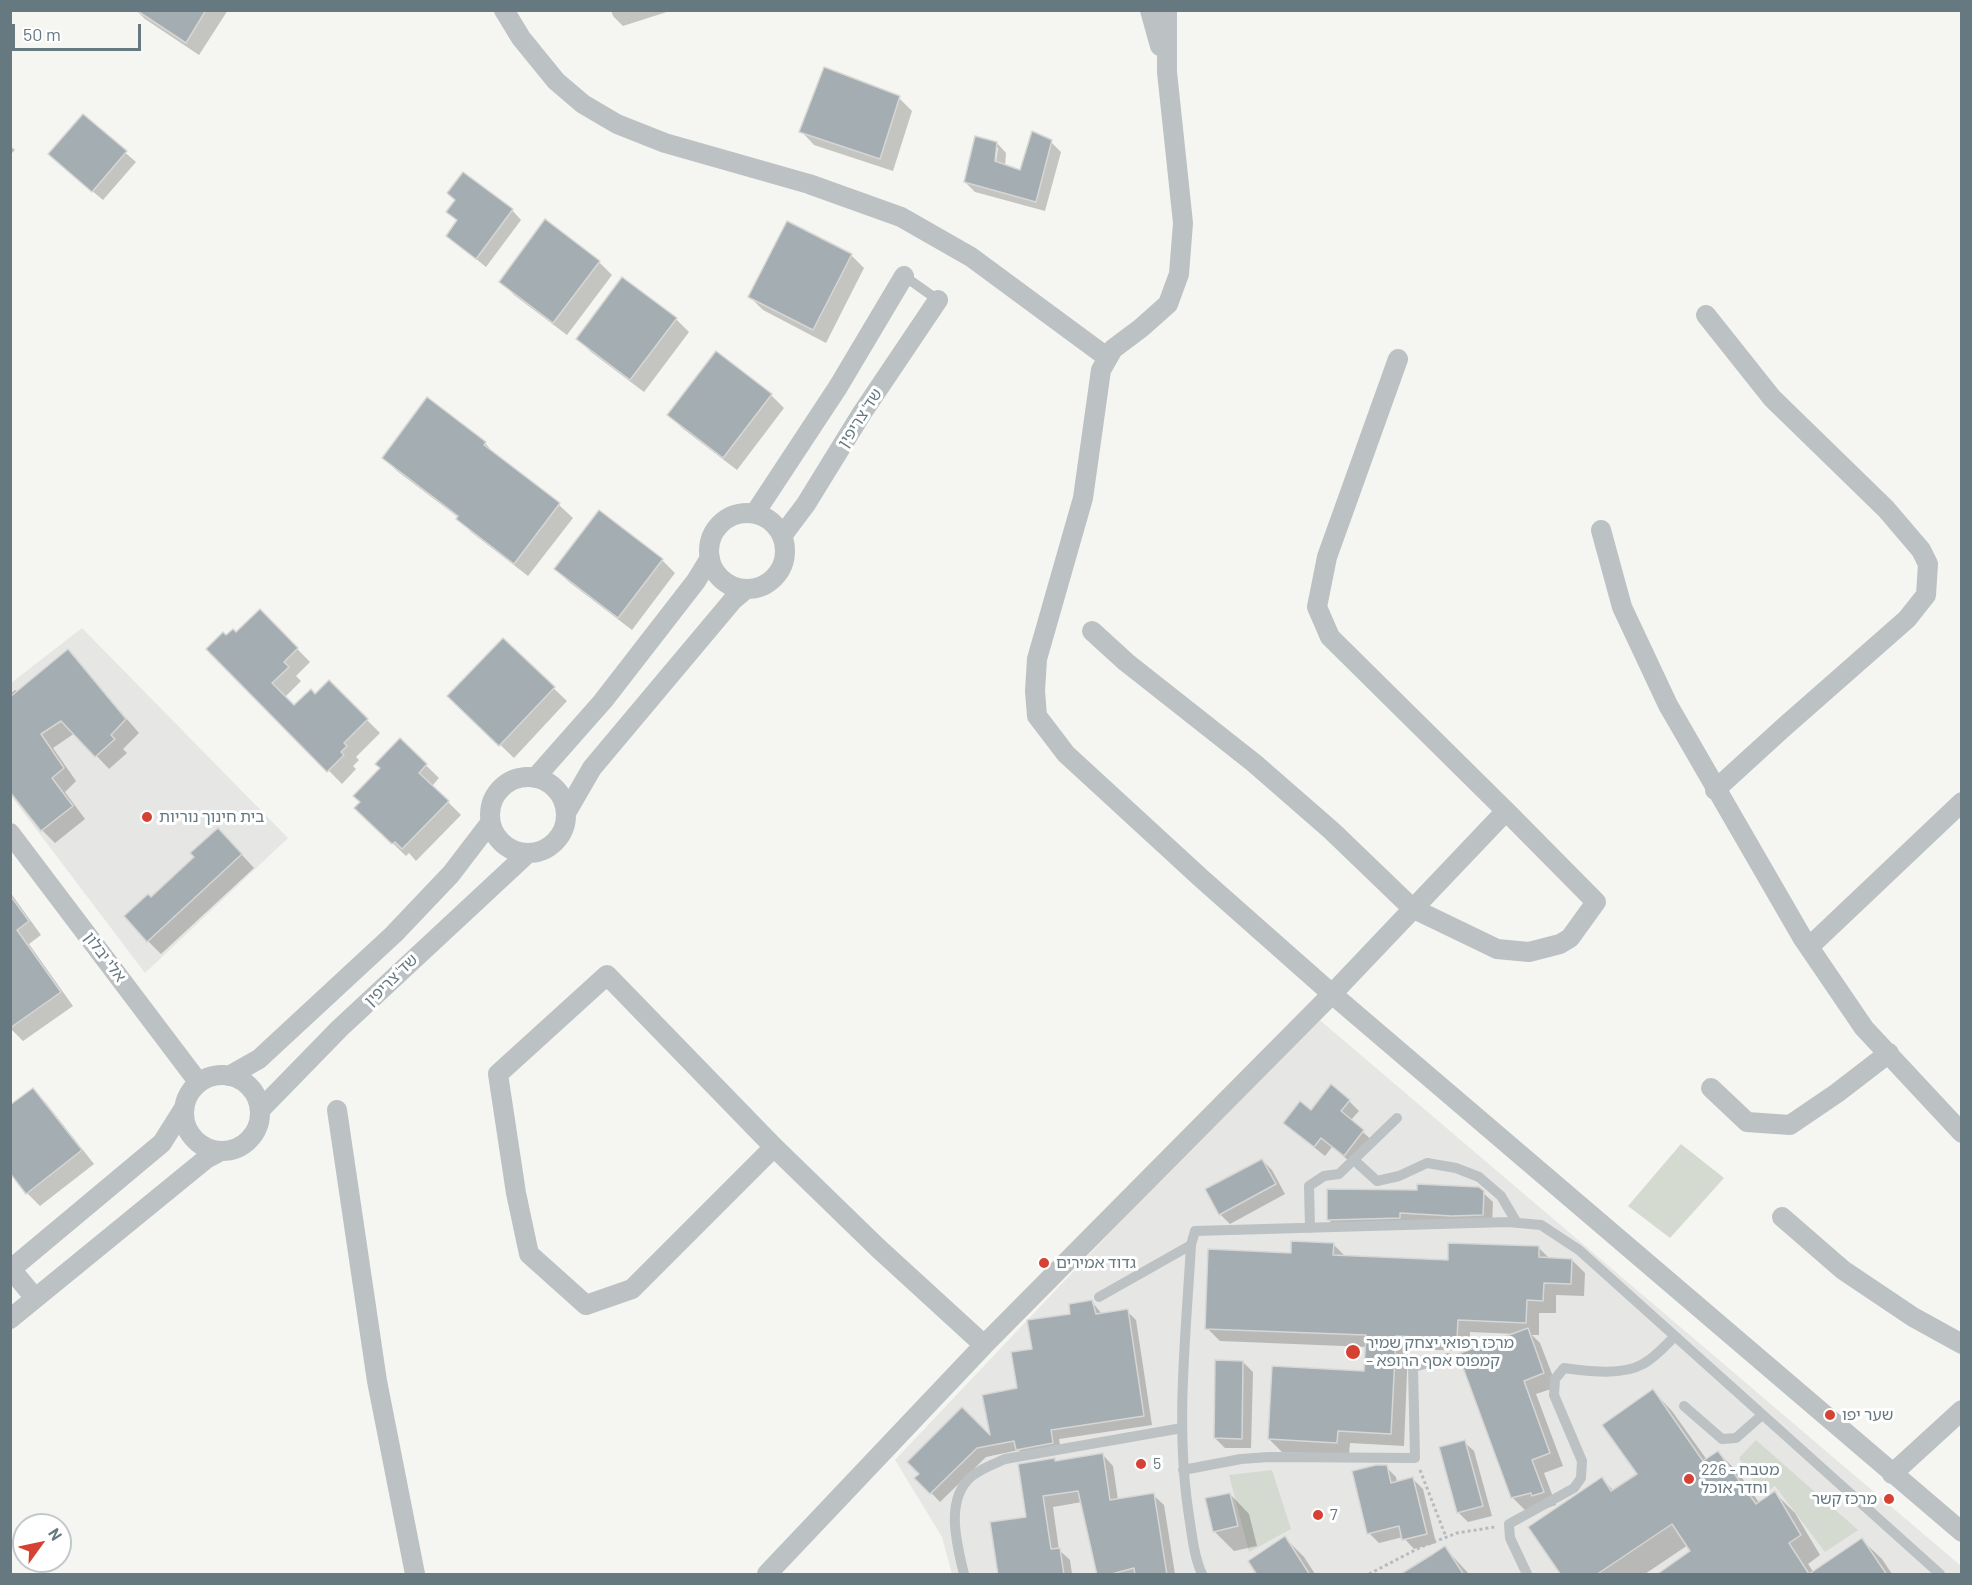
<!DOCTYPE html>
<html>
<head>
<meta charset="utf-8">
<style>
  body { margin:0 }
  #map { position:relative; width:1972px; height:1585px; overflow:hidden; background:#f5f5f2; font-family:Barlow,sans-serif }
  canvas { display:block }
  .frame { position:absolute; inset:0; border:12px solid #667981; pointer-events:none }
  .north { position:absolute; left:12px; top:1513px; width:60px; height:60px; box-sizing:border-box; background:#fff; border:2px solid #c2c9cd; border-radius:50%; rotate:57deg; font-size:16px; font-weight:700; line-height:24px; text-align:center; color:#667981 }
  .north::after { content:''; display:block; margin:auto; width:21px; height:27px; background:#d54132; clip-path:polygon(50% 0,100% 100%,50% 72%,0 100%) }
  .scale { position:absolute; left:12px; top:24px; width:129px; height:27px; box-sizing:border-box; border:3px solid #667981; border-top:0; padding-left:8px; font-size:18px; line-height:21px; white-space:nowrap; color:#667981; -webkit-text-stroke:4px #fff; paint-order:stroke }
</style>
</head>
<body>
<div id="map">
<canvas width="1972" height="1585"></canvas>
<div class="frame"></div>
<div class="north">N</div>
<div class="scale">50 m</div>
</div>
<script>
const context = document.querySelector('canvas').getContext('2d');
context.lineJoin = 'round';
function paint(path, color) { context.fillStyle = color; context.fill(path, 'evenodd'); }
function strokePath(path, color, width, dash) { context.strokeStyle = color; context.lineWidth = width; context.lineCap = dash ? 'butt' : 'round'; context.setLineDash(dash || []); context.stroke(path); }
function label(font, color, halo, rows, align = 'center') {
  context.font = font + ' Barlow,"Noto Sans Hebrew",sans-serif'; context.lineWidth = 6; context.setLineDash([]); context.textBaseline = 'middle'; context.strokeStyle = halo; context.fillStyle = color; for (const [text, x, y, turn = 0] of rows) {
    context.save(); context.translate(x, y); context.rotate((+turn || 0) * Math.PI / 180); context.textAlign = isNaN(turn) ? turn : align; if (halo) context.strokeText(text, 0, 0); context.fillText(text, 0, 0); context.restore();
  }
}
paint(new Path2D(`
  M82 628 288 838 145 973 11 796V683Z
  M1315 1016 1961 1566V1574H952L942 1537 895 1460Z`), '#e6e6e5');
paint(new Path2D(`
  M1681 1144 1724 1178 1670 1238 1628 1206Z
  M1756 1440 1858 1530 1825 1552 1775 1486 1762 1495 1739 1458Z
  M1272 1470 1291 1529 1249 1552 1229 1475Z`), '#d5dad1');
paint(new Path2D(`
  M136 10H228L199 55 145 19Z
  M611 10H673L623 26 613 16Z
  M899 98 912 111 893 171 814 145 801 131Z
  M83 116 136 162 103 200 60 164Z
  M1051 142 1061 152 1045 211 975 192 965 182 997 143 1006 153 1005 166 1021 171ZM995 148H998L995 169 992 168Z
  M10 146 15 150 10 155Z
  M512 210 521 220 486 267 448 236 458 222 448 212Z
  M851 255 864 268 826 343 763 310 750 297Z
  M599 262 612 275 567 335 514 295 501 281Z
  M676 319 689 332 644 392 591 352 578 339Z
  M771 395 784 408 737 470 682 428 669 414Z
  M485 443 497 457 559 505 573 518 528 576 471 532 459 518 397 471 384 458Z
  M662 560 675 573 632 630 569 582 556 569Z
  M260 611 310 662 296 676 301 681 285 697 294 707 316 696 329 682 380 733 356 757 359 760 353 766 356 769 342 784 209 649 226 637 236 634Z
  M503 640 567 701 514 758 463 709Z
  M68 651 139 733 123 749 127 753 109 769 75 733 53 748 76 781 65 792 85 819 55 843 42 830 10 790V694L15 690 18 692Z
  M400 740 439 778 432 786 461 815 416 861 409 853 406 856 356 808 362 802Z
  M231 843 254 868 161 954 148 941 151 899Z
  M10 892 41 935 29 944 73 1006 23 1041 10 1028Z
  M33 1090 46 1103 94 1164 40 1206 27 1193Z
  M1349 1101 1359 1111 1350 1121 1373 1141 1354 1165 1332 1147 1325 1156 1295 1132 1311 1112Z
  M1262 1160 1272 1170 1285 1194 1230 1224 1220 1214Z
  M1479 1189 1493 1202 1492 1224 1338 1229 1328 1219 1418 1191Z
  M1333 1244 1346 1257 1449 1261 1539 1248 1550 1259 1572 1260 1585 1273 1584 1296 1556 1295V1313H1539V1335H1532L1540 1343 1557 1387 1536 1394 1563 1466 1544 1473 1556 1505 1547 1508 1526 1511 1513 1498 1460 1355 1470 1351 1408 1349 1404 1446 1350 1443 1349 1455 1282 1452 1269 1439 1365 1373 1367 1347 1220 1341 1207 1328 1292 1254ZM1470 1332 1516 1334 1470 1351Z
  M1092 1302 1102 1314 1127 1311 1136 1320 1152 1425 1059 1439 1061 1452 1026 1458 1019 1450 986 1457 940 1502 917 1478 993 1440 1019 1389 1033 1350 1072 1315Z
  M1243 1362 1253 1372 1251 1448H1225L1215 1438Z
  M1653 1391 1672 1411 1707 1460 1718 1453 1738 1472 1760 1504 1775 1493 1795 1513 1820 1555 1808 1564 1814 1573 1862 1540 1882 1559 1892 1574H1659L1692 1551 1688 1545 1645 1574H1562L1602 1479 1614 1491 1639 1475Z
  M1464 1442 1474 1451 1492 1516 1468 1522 1458 1512Z
  M1103 1455 1113 1466 1118 1500 1153 1495 1164 1505 1175 1574H1099L1082 1502 1053 1507 1059 1550 1070 1560 1072 1574H1000L1054 1459 1057 1462Z
  M1386 1467 1396 1477 1397 1483 1413 1479 1423 1489 1436 1543 1414 1549 1403 1537 1379 1543 1369 1533Z
  M1230 1494 1249 1514 1257 1546 1234 1551 1214 1531Z
  M1285 1538 1304 1557 1315 1574H1251L1257 1571Z
  M1445 1548 1469 1574H1402Z`), '#0003');
const building = new Path2D(`
  M136 10H206L186 43Z
  M824 67 900 96 880 159 799 132Z
  M83 114 127 151 92 192 48 154Z
  M1032 131 1052 140 1036 202 964 182 975 136 997 142 995 161 1020 170Z
  M463 172 513 209 476 259 446 236 457 220 446 212 455 200 447 193Z
  M545 219 600 261 553 323 499 282Z
  M787 221 852 254 813 330 748 297Z
  M622 277 677 318 630 380 576 339Z
  M716 351 772 394 723 458 667 415Z
  M427 397 486 442 484 445 560 503 514 564 456 519 458 516 382 458Z
  M599 510 663 559 618 618 554 569Z
  M260 609 298 648 284 662 289 667 272 683 294 705 311 689 315 694 329 680 368 719 344 743 347 746 341 752 344 755 327 772 206 649 223 632 226 635 233 629 236 632Z
  M503 638 555 687 499 746 447 696Z
  M68 649 126 719 111 735 115 739 95 757 61 721 41 734 64 768 52 778 73 806 41 831 10 792V697Z
  M400 738 427 764 419 773 449 801 402 849 395 842 392 844 354 808 360 802 353 796 380 768 375 764Z
  M218 828 242 854 147 942 124 916 148 894 151 897 194 857 190 853Z
  M10 895 29 921 17 930 61 992 10 1028Z
  M1331 1084 1350 1100 1341 1111 1364 1130 1344 1156 1321 1138 1314 1147 1283 1123 1300 1101 1311 1110Z
  M33 1088 82 1150 26 1194 10 1173V1105Z
  M1262 1159 1276 1184 1219 1215 1205 1189Z
  M1417 1184 1479 1187 1484 1191 1483 1215 1452 1216 1400 1213V1218L1327 1220V1189L1417 1190Z
  M1291 1241 1334 1243 1333 1255 1448 1260V1243L1539 1246V1257L1572 1259 1571 1284 1544 1283 1543 1301 1527 1300 1526 1323 1458 1320 1457 1339 1396 1336 1391 1434 1338 1431 1337 1443 1268 1439 1272 1366 1364 1371 1366 1335 1205 1329 1208 1249 1291 1253Z
  M1092 1300 1096 1314 1128 1309 1144 1416 1051 1430 1053 1443 1016 1450 1014 1441 977 1448 930 1494 914 1478 919 1474 907 1462 962 1407 990 1435 982 1395 1017 1388 1011 1352 1032 1349 1027 1320 1070 1314 1069 1304Z
  M1528 1328 1544 1373 1524 1381 1550 1453 1532 1460 1544 1492 1532 1496 1531 1493 1511 1498 1458 1354Z
  M1215 1360 1243 1361 1242 1439 1214 1438Z
  M1653 1389 1703 1461 1718 1451 1756 1504 1775 1491 1801 1535 1789 1543 1809 1574 1862 1538 1887 1575H1656L1690 1551 1672 1524 1596 1575H1561L1528 1527 1602 1477 1611 1491 1637 1474 1602 1425Z
  M1465 1440 1483 1506 1457 1513 1439 1447Z
  M1103 1453 1110 1500 1154 1493 1167 1575H1135L1134 1568 1108 1575H1097L1078 1491 1043 1496 1051 1549 1060 1548 1064 1575H998L990 1522 1026 1517 1018 1464 1055 1458V1461Z
  M1376 1465H1387L1391 1483 1413 1477 1427 1534 1402 1540 1399 1526 1367 1534 1352 1471Z
  M1230 1493 1238 1526 1213 1532 1205 1498Z
  M1285 1536 1310 1575H1257L1248 1561Z
  M1445 1546 1464 1575H1399L1433 1554Z`);
paint(building, '#a4adb1');
strokePath(building, '#d6d6d4', 1.5);
strokePath(new Path2D(`
  M1420 1470 1446 1537
  M1369 1574 1421 1547 1457 1533 1495 1527`), '#b8bbbd', 3, [3, 3]);
strokePath(new Path2D(`
  M904 276 938 300
  M1354 1160 1377 1181 1399 1176 1427 1163 1456 1168 1479 1177 1501 1196 1517 1223
  M1310 1228 1309 1186 1324 1176 1339 1174 1397 1118
  M1099 1297 1191 1245
  M1684 1406 1722 1439 1736 1438 1762 1415
  M1183 1470 1241 1459 1269 1457 1415 1458 1413 1367 1448 1358
  M964 1574C957 1545 944 1499 972 1476 982 1468 994 1464 1005 1459L1182 1428
  M1202 1574C1194 1557 1192 1535 1189 1516 1175 1427 1186 1335 1191 1245L1195 1231 1508 1222 1541 1225 1579 1250 1940 1574
  M1527 1574 1510 1538 1509 1524 1574 1488 1581 1478 1582 1461 1554 1395 1555 1379 1564 1368C1588 1371 1622 1376 1643 1364 1656 1357 1665 1346 1675 1336`), '#bcc1c3', 10);
strokePath(new Path2D(`
  M504 10 521 38 556 81 583 104 617 124 665 143 809 184 901 217 971 257 1108 358
  M1150 10 1160 46
  M1167 10V72L1183 223 1179 274 1168 304 1141 328 1113 349 1101 370 1083 498 1037 659 1035 691 1037 716 1066 754 1202 879 1332 994 1962 1532
  M1706 315 1772 398 1886 509 1921 550 1928 564 1926 595 1907 619 1783 728 1715 790
  M1398 359 1327 557 1317 607 1330 637 1506 811
  M755 513 838 387 904 276
  M709 551a38 38 0 1 1 76 0a38 38 0 1 1-76 0Z
  M1601 530 1622 607 1668 705 1802 937 1864 1028 1962 1133
  M782 536 806 504 862 413 938 300
  M490 815a38 38 0 1 1 76 0a38 38 0 1 1-76 0Z
  M535 778 603 701 696 581 710 558
  M566 813 592 768 733 600 746 589
  M10 833 199 1083
  M1809 947 1962 802
  M184 1113a38 38 0 1 1 76 0a38 38 0 1 1-76 0Z
  M229 1076 259 1059 394 934 451 874 490 823
  M1711 1088 1747 1122 1790 1125 1837 1093 1889 1053
  M260 1110 340 1028 527 854
  M337 1110 377 1381 415 1574
  M774 1147 632 1289 586 1305 529 1254 516 1193 498 1074 607 975 774 1147 878 1248 984 1345
  M1782 1217 1843 1270 1913 1317 1962 1344
  M10 1268 35 1298
  M10 1270 162 1143 184 1108
  M10 1319 206 1159 221 1151
  M1892 1474 1962 1410
  M767 1574 984 1345 1332 994 1506 811 1596 902 1570 938 1560 944 1529 952 1497 949 1412 908 1332 831 1254 763 1126 662 1092 631`), '#bcc1c3', 20);
for (const [x, y, r, color] of [
  [147,817,6,"#d54132"],
  [1044,1263,6,"#d54132"],
  [1353,1352,8,"#d54132"],
  [1830,1415,6,"#d54132"],
  [1141,1464,6,"#d54132"],
  [1689,1479,6,"#d54132"],
  [1889,1499,6,"#d54132"],
  [1318,1515,6,"#d54132"]
]) { const dot = new Path2D(); dot.arc(x, y, r, 0, 2 * Math.PI); context.fillStyle = color; context.fill(dot); strokePath(dot, '#fff', 2); }
label('16px', '#667981', '#fff', [
  ["שד' צריפין",860,418,-57],
  ["אלי יבלון",105,957,53],
  ["שד' צריפין",391,980,-44]
]);
label('16px', '#667981', '#fff', [
  ["בית חינוך נוריות",159,817],
  ["גדוד אמירים",1056,1263],
  ["מרכז רפואי יצחק שמיר",1366,1343],
  ["– קמפוס אסף הרופא",1366,1361],
  ["שער יפו",1842,1415],
  ["5",1153,1464],
  ["226 - מטבח",1701,1470],
  ["וחדר אוכל",1701,1488],
  ["מרכז קשר",1877,1499,"right"],
  ["7",1330,1515]
], 'left');
</script>
</body>
</html>
